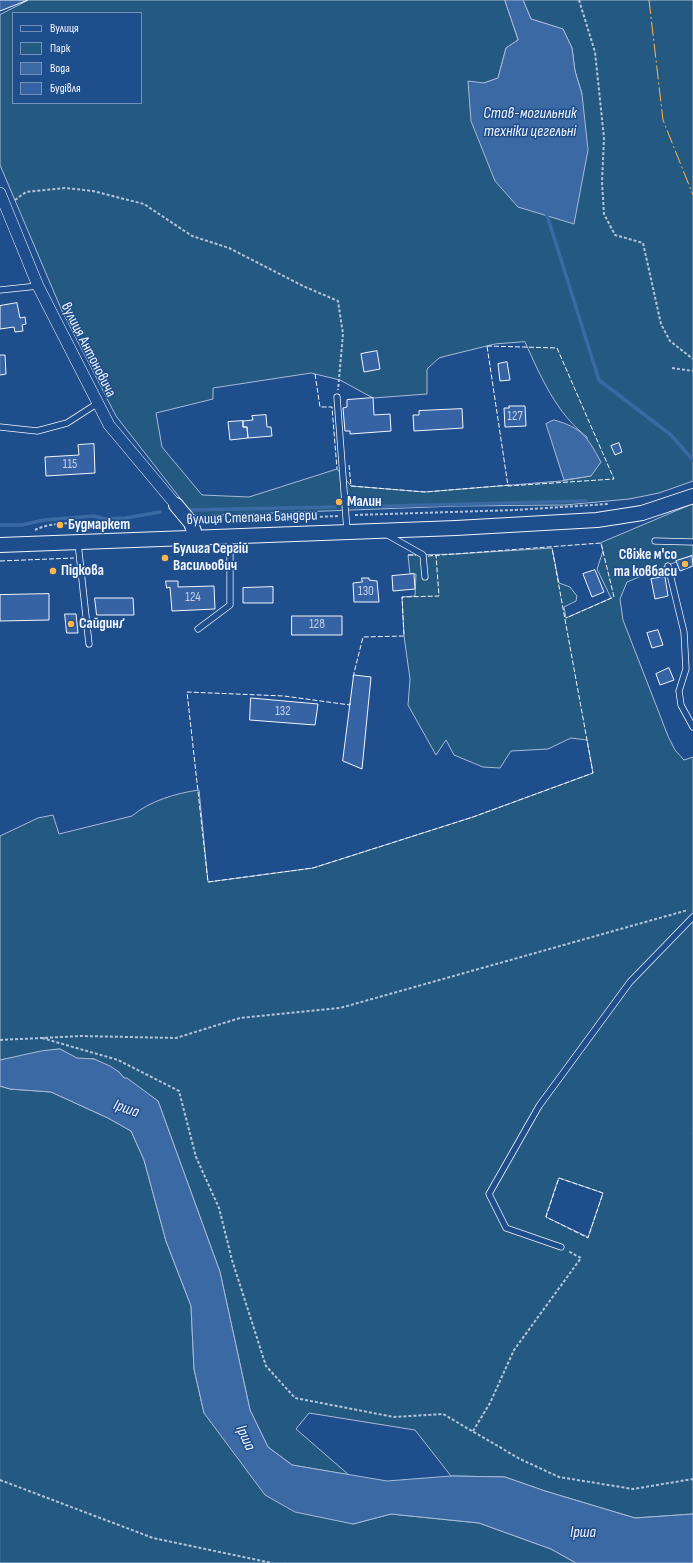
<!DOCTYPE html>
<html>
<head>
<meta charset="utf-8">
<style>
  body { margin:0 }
  #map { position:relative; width:693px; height:1563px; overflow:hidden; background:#1f4e8c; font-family:"Sofia Sans Condensed",sans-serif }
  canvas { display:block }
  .legend { position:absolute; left:12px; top:12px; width:130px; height:92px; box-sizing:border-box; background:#1f4e8c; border:1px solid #7391ba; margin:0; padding:5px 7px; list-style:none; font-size:12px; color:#f2f6ff }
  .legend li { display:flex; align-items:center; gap:8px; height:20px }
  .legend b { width:20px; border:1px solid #7391ba }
</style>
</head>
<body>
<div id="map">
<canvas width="693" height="1563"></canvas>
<ul class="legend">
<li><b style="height:5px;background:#1f4e8c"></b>Вулиця</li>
<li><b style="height:11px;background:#245a82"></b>Парк</li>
<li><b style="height:11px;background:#3b69a3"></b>Вода</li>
<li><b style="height:11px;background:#3563a3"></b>Будівля</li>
</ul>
</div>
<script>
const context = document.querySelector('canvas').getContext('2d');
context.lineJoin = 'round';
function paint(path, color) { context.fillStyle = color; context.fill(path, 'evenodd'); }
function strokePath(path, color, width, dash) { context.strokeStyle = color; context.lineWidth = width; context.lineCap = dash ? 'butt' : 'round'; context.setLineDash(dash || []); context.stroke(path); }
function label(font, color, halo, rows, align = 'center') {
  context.font = font + ' "Sofia Sans Condensed",sans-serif'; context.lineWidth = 3; context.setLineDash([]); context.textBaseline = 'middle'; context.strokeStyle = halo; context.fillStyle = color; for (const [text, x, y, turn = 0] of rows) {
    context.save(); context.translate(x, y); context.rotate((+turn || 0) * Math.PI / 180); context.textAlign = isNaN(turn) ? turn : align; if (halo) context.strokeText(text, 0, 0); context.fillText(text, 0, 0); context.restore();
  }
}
const green = new Path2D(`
  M29 0H505L518 40 506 48 498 78 484 83 582 94 575 71 572 48 563 29 531 19 523 0H693V481L659 493 629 499 565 505 457 506 194 516 116 416 62 311 0 165V15ZM13 13H141V103H13ZM525 342C541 377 556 413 587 437L591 476 561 481 425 492 351 486 337 469 249 497 202 495 162 447 156 413 213 399V388L311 373 340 380 373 398 427 394V369L439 358 446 356 495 344Z
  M693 504V555L627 582 620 599 623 620 668 736 675 750 684 760 693 757V1514L635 1518 545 1491 505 1477 451 1476 415 1430 309 1413 296 1429 349 1475 292 1465 268 1447 250 1410 220 1272 158 1101 124 1078 119 1072 94 1059H77L60 1049 0 1060V836L38 818 53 815 59 834 132 816C149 801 177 793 199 790L208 882 313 868 473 817 593 773 587 740 571 738 548 749 511 751 500 768 483 767 454 755 446 740 436 755 408 705 410 679 404 636 402 597 415 596 416 574H410L408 555 456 554 552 548 559 583 570 587 577 596 576 601 564 607 566 618 611 598 597 569 603 551 601 543ZM559 1178 603 1193 588 1237 546 1217Z
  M0 1086 10 1089 51 1092 108 1118 131 1131 144 1160 166 1241 191 1306 194 1369 204 1413 353 1524 391 1514 479 1523 551 1549 576 1563H0Z`);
paint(green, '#245a82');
strokePath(green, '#a8bbd7', 1);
const water = new Path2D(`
  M505 0H523L531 19 563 29 572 48 575 71 582 94 588 150 574 224 518 207 495 181 471 121 468 81 484 83 498 78 506 48 518 40Z
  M554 420C583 428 587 437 601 462L591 476 564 480 546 424Z
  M60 1049 77 1058 94 1059 110 1066 119 1072 124 1078H127L158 1101 220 1272 250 1410 268 1447 292 1465 387 1481 451 1476 505 1477 545 1491 635 1518 693 1514V1563H576L551 1549 479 1523 391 1514 353 1524 295 1512 265 1495 204 1413 194 1369 191 1306 166 1241 144 1160 131 1131 108 1118 51 1092 10 1089 0 1086V1060L41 1051Z`);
paint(water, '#3b69a3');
strokePath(water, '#a8bbd7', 1);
strokePath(new Path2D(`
  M546 212 599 380 671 435 693 460
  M355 507 586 501
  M189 510 335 507
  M0 525H22L44 520 94 516 105 519 126 518 160 512`), '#3b69a3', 3.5);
const building = new Path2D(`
  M0 0H28L0 11Z
  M17 303 20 318 25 317 26 324 22 325 23 331 15 332 14 327 0 329V306Z
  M377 351 380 369 364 372 361 354Z
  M0 355H5L6 374 0 375Z
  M507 362 510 380 500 381 498 364Z
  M373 398 374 415 390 414 391 431 350 434V431H345L343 408 347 407V400Z
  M509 406H525L526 426 505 427 504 408H509Z
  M462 409 463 428 414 431 413 415H419V411Z
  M266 415 267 427H271L272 436 248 438 247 427H243V421L253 420 252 416Z
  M243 421V427H247L248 438 230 440 228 422Z
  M619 443 622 452 615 455 611 446Z
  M94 444 95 473 46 476 45 457 79 455 78 445Z
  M692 556 693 566 680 571 676 561Z
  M595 570 604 592 592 597 583 574Z
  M414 574 415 589 393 591 392 576Z
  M665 577 668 596 655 599 651 579Z
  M362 578H369V580L377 581 379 602H354L353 583 362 582Z
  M166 581H178V587L214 586 215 609 172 611 170 587 167 588Z
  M273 587V603H243V588Z
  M49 594V620L0 621V595Z
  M95 598H133L134 615H97Z
  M65 614H76L78 633H67Z
  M292 616H342V635H292Z
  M658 630 663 645 652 648 647 633Z
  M669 668 674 680 660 685 656 674Z
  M354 675 371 677 362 769 343 761Z
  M251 698 318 704 315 725 250 720Z`);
paint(building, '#3563a3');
strokePath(building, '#f2f6ff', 1);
const service = new Path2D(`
  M0 290 38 286
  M337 397 347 531
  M0 427 37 431 67 423 98 403
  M386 534 423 555 425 577
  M655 541 693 542
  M78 543 89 644
  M668 566 684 632 686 669 679 691 681 705 693 727
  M198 629 230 605V536
  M561 1247 506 1228 489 1194 539 1106 630 982 693 917`);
const minor = new Path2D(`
  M0 193 38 286 109 425 176 505`);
const tertiary = new Path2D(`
  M176 505 191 523 196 537
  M0 545 456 528 597 520 642 513 693 496`);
strokePath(service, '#f2f6ff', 7);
strokePath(minor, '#f2f6ff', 12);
strokePath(tertiary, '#f2f6ff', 16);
strokePath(new Path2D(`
  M579 0 595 52 604 138 602 182 604 214 615 235 643 243 661 324 670 341 693 359
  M15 200 26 192 65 188 93 191 144 204 192 236 229 248 303 286 338 301 343 334 338 390
  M672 368 693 371
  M355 515 515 510 608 504
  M205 522 338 516
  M35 530C53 521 84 522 103 527
  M42 1038 118 1060 179 1091 196 1157 219 1208 232 1260 266 1366 295 1398 394 1417 443 1414 520 1459 559 1477 633 1489 693 1479
  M0 1040 82 1036 176 1038 240 1018 340 1008 688 910
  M473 1431 490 1403 514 1350 581 1258 568 1251
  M0 1480 153 1538 272 1563`), '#b3c4dc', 2, [3, 2]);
strokePath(service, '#1f4e8c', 5.5);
strokePath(minor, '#1f4e8c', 11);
strokePath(tertiary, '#1f4e8c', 14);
strokePath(new Path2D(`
  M487 346 557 348 614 479 508 486Z
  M315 374 320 407H332L337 469
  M349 465 351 486 425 492 510 485
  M408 555H416
  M428 556 601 543 614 597 566 618
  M0 561 74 558
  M353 677 363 637 404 636 402 597 439 596 436 555
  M350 703V705L284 696 187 692 208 882 313 868 473 817 593 773 552 548
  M559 1178 603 1193 588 1238 546 1217Z`), '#f2f6ff', 1, [5, 2]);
strokePath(new Path2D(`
  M649 0 663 120 693 195`), '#ffb74d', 1, [14, 3, 2, 3]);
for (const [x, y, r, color] of [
  [339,502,4,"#ffb74d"],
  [60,525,4,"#ffb74d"],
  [165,558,4,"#ffb74d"],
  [685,564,4,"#ffb74d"],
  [53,571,4,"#ffb74d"],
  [71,624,4,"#ffb74d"]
]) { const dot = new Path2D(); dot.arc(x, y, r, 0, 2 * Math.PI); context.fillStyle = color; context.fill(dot); strokePath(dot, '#1f4e8c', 1.5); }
label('13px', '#c3d1e8', null, [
  ["127",515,417],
  ["115",70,465],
  ["130",366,592],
  ["124",193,598],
  ["128",317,625],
  ["132",283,712]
]);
label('15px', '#f2f6ff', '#1f4e8c', [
  ["вулиця Антоновича",88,350,63],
  ["вулиця Степана Бандери",252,518,-2]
]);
label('bold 15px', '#f2f6ff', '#1f4e8c', [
  ["Малин",347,502],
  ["Будмаркет",68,525],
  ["Булига Сергій",173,549],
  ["Васильович",173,566],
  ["Свіже м'со",677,555,"right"],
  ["та ковбаси",677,572,"right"],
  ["Підкова",61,571],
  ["Сайдинґ",79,624]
], 'left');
label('italic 16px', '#f2f6ff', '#1f4e8c', [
  ["Став-могильник",530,114],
  ["техніки цегельні",530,132],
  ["Ірша",126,1109,19],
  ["Ірша",245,1438,66],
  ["Ірша",583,1533]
]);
</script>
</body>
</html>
